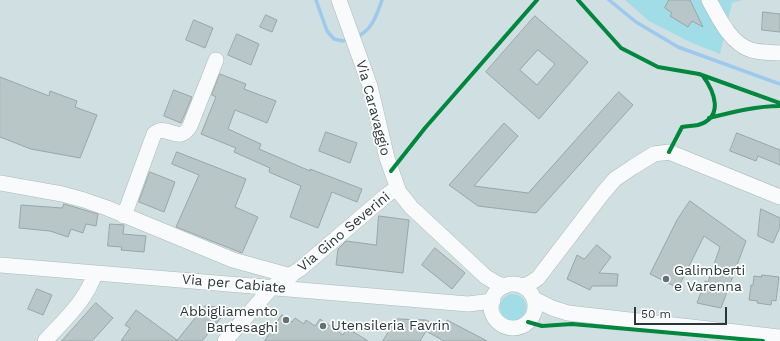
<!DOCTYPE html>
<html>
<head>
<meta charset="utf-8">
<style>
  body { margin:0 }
  #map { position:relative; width:780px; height:341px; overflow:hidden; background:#cfdfe2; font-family:"Work Sans",sans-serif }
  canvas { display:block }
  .scale { position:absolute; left:634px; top:307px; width:93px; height:18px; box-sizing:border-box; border:2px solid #2a3638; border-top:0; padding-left:5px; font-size:12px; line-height:14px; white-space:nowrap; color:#2a3638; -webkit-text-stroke:3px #fff; paint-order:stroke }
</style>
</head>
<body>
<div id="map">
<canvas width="780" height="341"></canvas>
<div class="scale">50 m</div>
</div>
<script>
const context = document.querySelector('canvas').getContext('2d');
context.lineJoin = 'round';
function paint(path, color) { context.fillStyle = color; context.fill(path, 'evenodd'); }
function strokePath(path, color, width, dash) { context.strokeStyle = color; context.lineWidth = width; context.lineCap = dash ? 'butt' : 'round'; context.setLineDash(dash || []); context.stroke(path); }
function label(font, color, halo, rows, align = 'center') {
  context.font = font + ' "Work Sans",sans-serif'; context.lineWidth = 3.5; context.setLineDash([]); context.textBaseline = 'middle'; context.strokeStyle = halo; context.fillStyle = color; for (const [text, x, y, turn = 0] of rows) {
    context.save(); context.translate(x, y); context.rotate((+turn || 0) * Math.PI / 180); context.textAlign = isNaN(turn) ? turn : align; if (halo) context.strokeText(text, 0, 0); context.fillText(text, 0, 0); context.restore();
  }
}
paint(new Path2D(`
  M625 0H742L732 3 720 54 692 43 649 21Z
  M500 307a13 13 0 1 1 26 0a13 13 0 1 1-26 0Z`), '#a0dde7');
strokePath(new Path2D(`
  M316 0 327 31 334 39 343 41 348 39
  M609 0 636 22 678 47 780 84
  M356 37C372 31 377 14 382 0`), '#9dc9ed', 3.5);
const building = new Path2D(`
  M669 0H690L703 27 692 21 688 27 670 16 672 13 665 8Z
  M763 12 780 14V32L762 30Z
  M266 15 277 20 272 32 260 27Z
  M535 16 588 62 539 119 486 72ZM538 50 555 64 537 85 520 70Z
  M194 20 213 28 205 48 186 40Z
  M237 34 259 44 251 65 228 55Z
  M220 74 246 84 244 89 276 101 267 123 235 110 228 129 261 144 259 149 310 171V169L362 189 357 202 332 192 318 228 290 217 301 186 269 172 270 168 234 152 236 148 201 134 216 97 212 95Z
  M0 77 49 96 50 91 77 101 75 107 97 115 80 158 31 149 0 137Z
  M174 90 192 97 181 123 164 116Z
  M619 92 633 105 536 213 478 206 449 185 504 123 518 136 474 186 528 193Z
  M326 132 357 143 350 163 319 151Z
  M737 133 780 150V165L758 156 756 161 730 151Z
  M177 152 246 179 235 207 258 217 242 253 176 227 199 175 172 164Z
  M150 172 175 182 164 212 139 202Z
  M690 201 746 241 721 308 697 303 705 281 708 282 720 247 704 236 678 288 650 274 677 220Z
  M64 204 98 214 96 226 86 224 83 233 71 229 68 237 50 231 19 228 21 205 62 208Z
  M761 209 780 218V227L773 243 758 236Z
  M379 216 409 220 403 273 336 265 338 249 346 241 376 245Z
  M110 224 124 225 123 234 146 236 144 252 121 250 122 247 108 246Z
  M597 245 611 257 599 273 618 274 617 286H592L590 290 567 279 577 255 584 259Z
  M435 248 465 273 452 289 422 265Z
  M762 275 779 277 776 301 772 300 771 305 757 303 758 301 749 300 751 285H753L754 276 761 277Z
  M37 289 52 295 43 315 28 309Z
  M96 303 113 318 92 341H62Z
  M205 306 229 308 202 341H121L130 328 125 325 136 310 177 340Z
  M282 315 292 322 295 318 304 324 306 320 315 326 320 319 343 335 347 328 368 341H265Z
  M397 319 426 320 442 329 447 320 487 341H444L426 331 420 341H383Z`);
paint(building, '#b9c6c7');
strokePath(building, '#99a6a7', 1);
const minor = new Path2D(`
  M339 0 370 86 387 158 399 192 411 207 486 277 498 284 505 286
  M709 0C719 18 730 43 751 50 761 53 771 52 780 53
  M0 183 62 194 84 200 107 208 233 260 291 276
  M124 216 154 134C166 122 179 146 190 126L216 60
  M0 265 468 304 493 301
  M491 306a22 22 0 1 1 44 0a22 22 0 1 1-44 0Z
  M522 286 529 284 538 278 603 193 615 179 633 167 654 154 669 152 780 197
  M534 299 552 308 568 313 780 337
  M45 341C63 321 87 300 95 273
  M225 341 272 287 300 269 388 194 397 188`);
strokePath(minor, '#acb9bb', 16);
strokePath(minor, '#f8fafb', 15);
strokePath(new Path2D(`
  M578 0 621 48 658 67 699 74 780 103
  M709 118C733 112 756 106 780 106
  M669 152 682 127C687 126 693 126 698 125 725 117 714 91 703 76
  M391 171 425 128 537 0
  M528 322 542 326 572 324 763 341`), '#00873e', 4);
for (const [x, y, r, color] of [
  [666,279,4,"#647174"],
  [286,320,4,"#647174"],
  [323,326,4,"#647174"]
]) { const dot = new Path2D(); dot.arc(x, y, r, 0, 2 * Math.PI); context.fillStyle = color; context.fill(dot); strokePath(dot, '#fff', 1.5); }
label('14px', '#2a3638', '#fff', [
  ["Via Caravaggio",373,108,75],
  ["Via Gino Severini",344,232,-40],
  ["Via per Cabiate",234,284,5]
]);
label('14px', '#2a3638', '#fff', [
  ["Galimberti",674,271],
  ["e Varenna",674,287],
  ["Abbigliamento",278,312,"right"],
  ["Bartesaghi",278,328,"right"],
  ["Utensileria Favrin",331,326]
], 'left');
</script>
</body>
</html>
